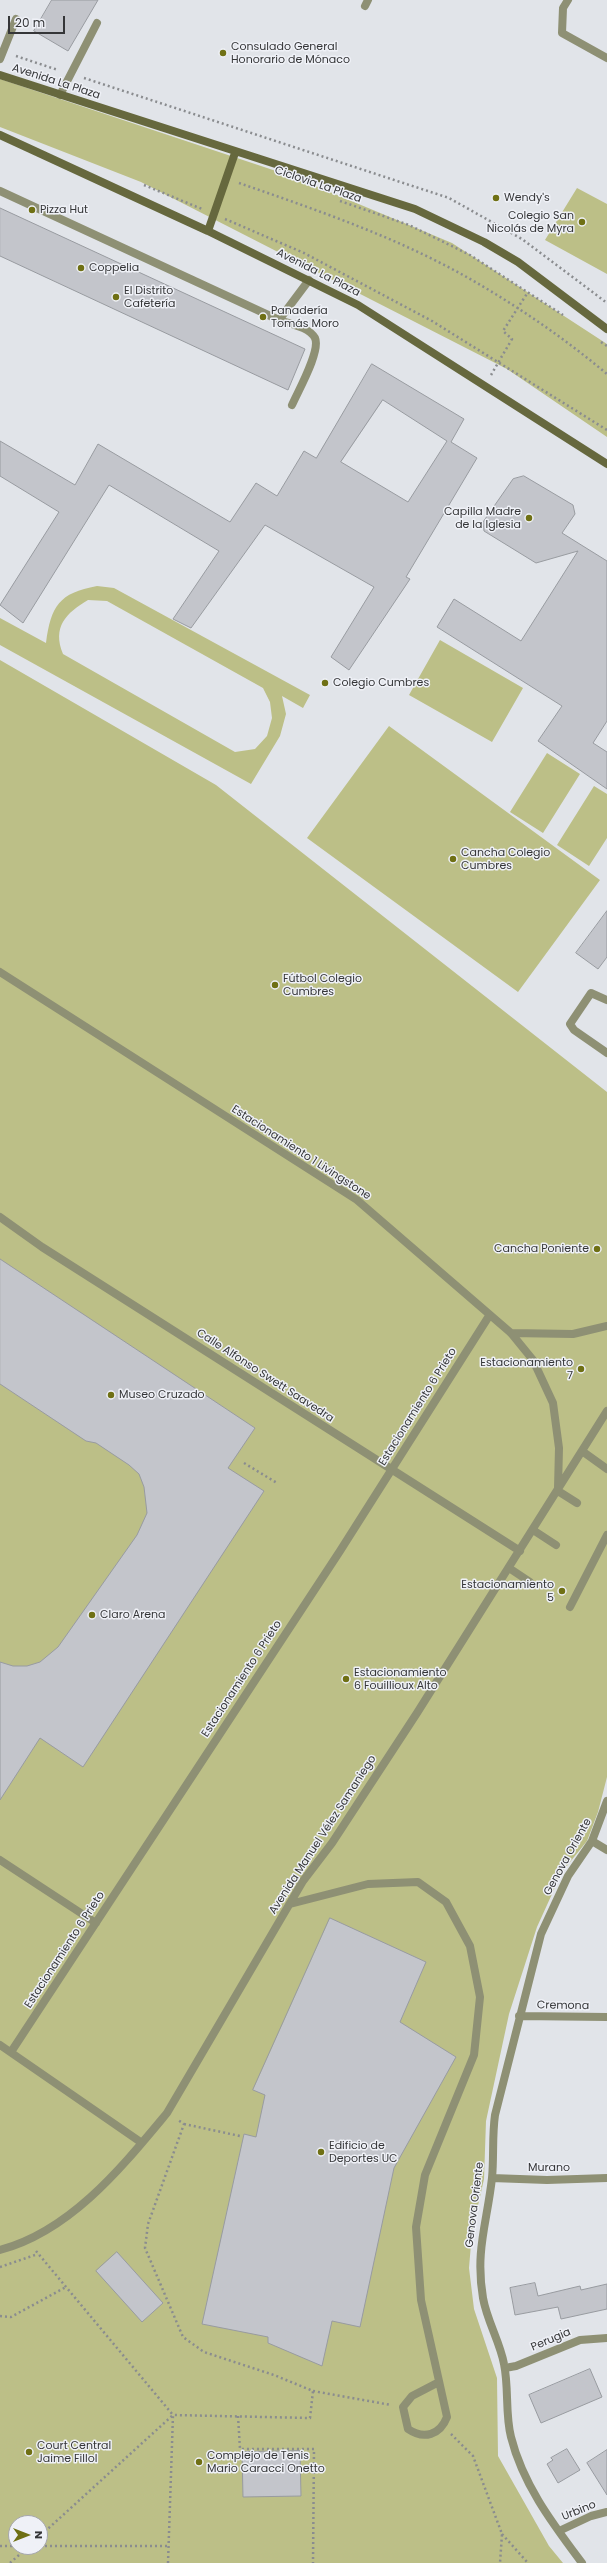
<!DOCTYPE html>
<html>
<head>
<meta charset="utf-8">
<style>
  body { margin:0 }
  #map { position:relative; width:607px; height:2563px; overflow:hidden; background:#e1e4e9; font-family:Poppins,sans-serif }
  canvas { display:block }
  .north { position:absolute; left:8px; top:2515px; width:40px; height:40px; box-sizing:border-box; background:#eff1f7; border:1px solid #a5a6ab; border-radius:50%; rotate:90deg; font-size:11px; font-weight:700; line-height:16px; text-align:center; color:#353638 }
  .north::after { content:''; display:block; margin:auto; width:14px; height:18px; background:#6f7014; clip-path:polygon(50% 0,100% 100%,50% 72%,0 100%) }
  .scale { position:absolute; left:8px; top:16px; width:57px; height:18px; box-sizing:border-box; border:2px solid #353638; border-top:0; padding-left:5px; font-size:12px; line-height:14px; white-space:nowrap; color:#353638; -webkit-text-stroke:3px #eff1f7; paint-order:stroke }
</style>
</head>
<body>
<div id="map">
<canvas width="607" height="2563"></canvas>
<div class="north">N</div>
<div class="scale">20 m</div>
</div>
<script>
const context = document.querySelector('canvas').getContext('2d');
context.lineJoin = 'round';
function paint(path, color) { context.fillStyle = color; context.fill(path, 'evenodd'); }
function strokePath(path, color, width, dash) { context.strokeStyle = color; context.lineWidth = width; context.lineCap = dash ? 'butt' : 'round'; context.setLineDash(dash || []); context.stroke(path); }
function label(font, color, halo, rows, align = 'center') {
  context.font = font + ' Poppins,sans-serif'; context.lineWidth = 3; context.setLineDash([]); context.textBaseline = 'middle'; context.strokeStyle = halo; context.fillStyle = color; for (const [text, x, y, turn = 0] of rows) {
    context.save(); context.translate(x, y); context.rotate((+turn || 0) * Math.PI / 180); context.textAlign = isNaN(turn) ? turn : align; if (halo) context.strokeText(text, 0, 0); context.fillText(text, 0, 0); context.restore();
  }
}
paint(new Path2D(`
  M0 79 294 177 452 243 607 344V437L507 369 141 182 0 127Z
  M577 188 607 204V274L545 240Z
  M97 586 114 588 310 695 303 708 282 696 286 714 280 736 251 784 0 645V618L46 643C51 606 59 593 97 586ZM88 600 107 601 263 688 270 702 272 718 267 736 255 749 235 752 63 654C52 627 66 613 88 600Z
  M440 640 523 688 492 742 409 695Z
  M0 660 216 785 607 1092V1777L598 1812 587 1841 562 1872 537 1927 509 2014 486 2121 484 2179 472 2232 469 2268 474 2309 497 2378 498 2456 549 2546 563 2563H0ZM16 2523H40V2547H16Z
  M389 726 600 880 518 992 307 838Z
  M547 753 580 774 543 833 510 812Z
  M594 786 607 794V838L589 866 557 845Z`), '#bcbf87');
const building = new Path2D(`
  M52 0H98L68 51 34 31Z
  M0 208 305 349 288 390 0 256Z
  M372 364 464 419 451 442 477 458 406 577 410 579 349 670 331 657 374 587 265 525 191 628 173 619 219 551 109 485 23 623 0 605 59 512 0 476V441L75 485 98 444 230 522 256 483 277 496 304 451 316 458ZM383 400 447 441 408 502 341 462Z
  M524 476 573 505 575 514 562 533 607 561V721L593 743 607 752V789L538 741 562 706 437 627 454 599 521 641 578 551 536 563 484 531 483 522 513 479Z
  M607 911V957L598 969 576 953Z
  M0 1259 255 1428 228 1468 264 1491 83 1767 40 1738 0 1800V1662L13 1666H27L40 1662 58 1647 137 1535 147 1513 144 1487 139 1474 129 1465 96 1443 86 1441 0 1384Z
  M330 1918 426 1962 400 2022 456 2057 394 2168 360 2327 332 2321 322 2366 268 2343V2337L202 2324 244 2134 256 2137 265 2095 253 2090Z
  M117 2252 163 2303 142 2322 96 2271Z
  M535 2283 538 2296 580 2286 581 2290 607 2284V2309L561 2319 558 2307 515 2315 510 2288Z
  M590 2369 602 2397 541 2423 529 2395Z
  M567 2449 580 2470 558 2483 547 2464 553 2460 551 2458Z
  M607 2450V2495L587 2463Z
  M300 2451 301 2496 243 2497 242 2452Z`);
paint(building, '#c3c5cb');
strokePath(building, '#989ba0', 1);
strokePath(new Path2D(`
  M16 56 58 70
  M84 78 449 198 522 239 607 303
  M239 183C314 209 393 236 463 275 513 303 563 337 607 374
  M144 185 202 209
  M340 201 409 225 470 255 563 315
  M225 219 304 253 432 321 607 430
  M601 342 607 346
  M491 375 512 339 503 331 528 292
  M244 1463 277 1483
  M184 2124 240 2136
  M36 2251 173 2415 40 2536
  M0 2267 38 2254
  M0 2316 11 2317 66 2287
  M313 2391 391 2405
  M238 2416 240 2449H314L313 2563
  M451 2434 473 2456 502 2534 500 2563
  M502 2534 528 2563
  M0 2546H16
  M40 2546H168
  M10 2563 28 2547
  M168 2563 173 2415 310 2418 313 2391 274 2375 204 2352 183 2337 145 2248 148 2224 184 2124 178 2120`), '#8a8c8f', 2.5, [2, 3]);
strokePath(new Path2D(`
  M0 59 16 19
  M60 95 97 23
  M0 191 279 320 309 280
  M279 320C290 324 309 327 315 338 321 351 298 391 292 405
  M0 972 357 1200 511 1333 533 1360 553 1403 559 1448 558 1488
  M607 1000 591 993 570 1024 574 1030 607 1053
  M0 1217 42 1247 520 1551
  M511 1333 573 1334 607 1326
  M582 1451 607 1469
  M558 1491 577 1503
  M533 1530 556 1545
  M509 1568 530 1582
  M570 1607 607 1535
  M0 1860 96 1923
  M290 1904 368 1884 418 1882 446 1902 470 1946 480 1997 474 2055 425 2175 416 2227 421 2300 447 2417C440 2435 424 2440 408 2429L403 2407 412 2396 439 2382
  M0 2045 142 2143
  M11 2052 340 1551 489 1316
  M0 2250C71 2231 122 2167 167 2113L303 1881 332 1843 417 1713 607 1411`), '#8e9074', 8);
strokePath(new Path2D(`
  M568 0 563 8 562 33 607 58
  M365 6 368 0
  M592 1841 607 1850
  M519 2016 607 2017
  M492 2178 547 2180 607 2178
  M505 2368 516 2366 580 2340 607 2338
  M559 2531 591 2516 607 2512
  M582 2563C553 2524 523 2485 511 2437 505 2414 509 2388 504 2364 500 2342 487 2321 483 2298 475 2251 487 2223 492 2178 494 2157 492 2136 495 2115L541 1934 568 1876 592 1841 607 1801`), '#8e9074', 8);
strokePath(new Path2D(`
  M0 75 415 209 484 242 518 262 607 329
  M0 135 208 231 358 305 607 464
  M208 231 235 153`), '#66683e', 8);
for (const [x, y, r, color] of [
  [223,53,4,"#6f7014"],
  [496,198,4,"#6f7014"],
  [32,210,4,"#6f7014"],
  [582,222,4,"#6f7014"],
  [81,268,4,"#6f7014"],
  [116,297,4,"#6f7014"],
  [263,317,4,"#6f7014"],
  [529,518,4,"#6f7014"],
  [325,683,4,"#6f7014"],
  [453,859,4,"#6f7014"],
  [275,985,4,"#6f7014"],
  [597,1249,4,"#6f7014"],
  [581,1369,4,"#6f7014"],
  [111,1395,4,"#6f7014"],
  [562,1591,4,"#6f7014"],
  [92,1615,4,"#6f7014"],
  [346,1679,4,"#6f7014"],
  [321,2152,4,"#6f7014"],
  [29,2452,4,"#6f7014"],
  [199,2462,4,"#6f7014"]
]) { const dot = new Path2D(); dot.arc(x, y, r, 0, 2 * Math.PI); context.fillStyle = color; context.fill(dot); strokePath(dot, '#eff1f7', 1.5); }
label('11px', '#353638', '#eff1f7', [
  ["Consulado General",231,47],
  ["Honorario de Mónaco",231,60],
  ["Wendy's",504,198],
  ["Pizza Hut",40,210],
  ["Colegio San",574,216,"right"],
  ["Nicolás de Myra",574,229,"right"],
  ["Coppelia",89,268],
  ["El Distrito",124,291],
  ["Cafetería",124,304],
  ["Panadería",271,311],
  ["Tomás Moro",271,324],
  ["Capilla Madre",521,512,"right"],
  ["de la Iglesia",521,525,"right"],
  ["Colegio Cumbres",333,683],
  ["Cancha Colegio",461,853],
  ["Cumbres",461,866],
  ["Fútbol Colegio",283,979],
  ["Cumbres",283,992],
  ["Cancha Poniente",589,1249,"right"],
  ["Estacionamiento",573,1363,"right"],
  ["7",573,1376,"right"],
  ["Museo Cruzado",119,1395],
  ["Estacionamiento",554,1585,"right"],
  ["5",554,1598,"right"],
  ["Claro Arena",100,1615],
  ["Estacionamiento",354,1673],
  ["6 Fouillioux Alto",354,1686],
  ["Edificio de",329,2146],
  ["Deportes UC",329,2159],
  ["Court Central",37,2446],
  ["Jaime Fillol",37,2459],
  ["Complejo de Tenis",207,2456],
  ["Mario Caracci Onetto",207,2469]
], 'left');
label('11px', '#353638', '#eff1f7', [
  ["Avenida La Plaza",56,82,18],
  ["Ciclovia La Plaza",318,185,19],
  ["Avenida La Plaza",318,273,27],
  ["Estacionamiento 1 Livingstone",301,1153,33],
  ["Calle Alfonso Swett Saavedra",265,1376,33],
  ["Estacionamiento 6 Prieto",418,1407,-58],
  ["Estacionamiento 6 Prieto",242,1679,-57],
  ["Avenida Manuel Vélez Samaniego",323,1835,-57],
  ["Genova Oriente",568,1857,-61],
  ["Estacionamiento 6 Prieto",65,1950,-57],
  ["Cremona",563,2006,1],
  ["Murano",549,2168],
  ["Genova Oriente",475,2205,-83],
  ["Perugia",551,2340,-23],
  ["Urbino",579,2511,-22]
]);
</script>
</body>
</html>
